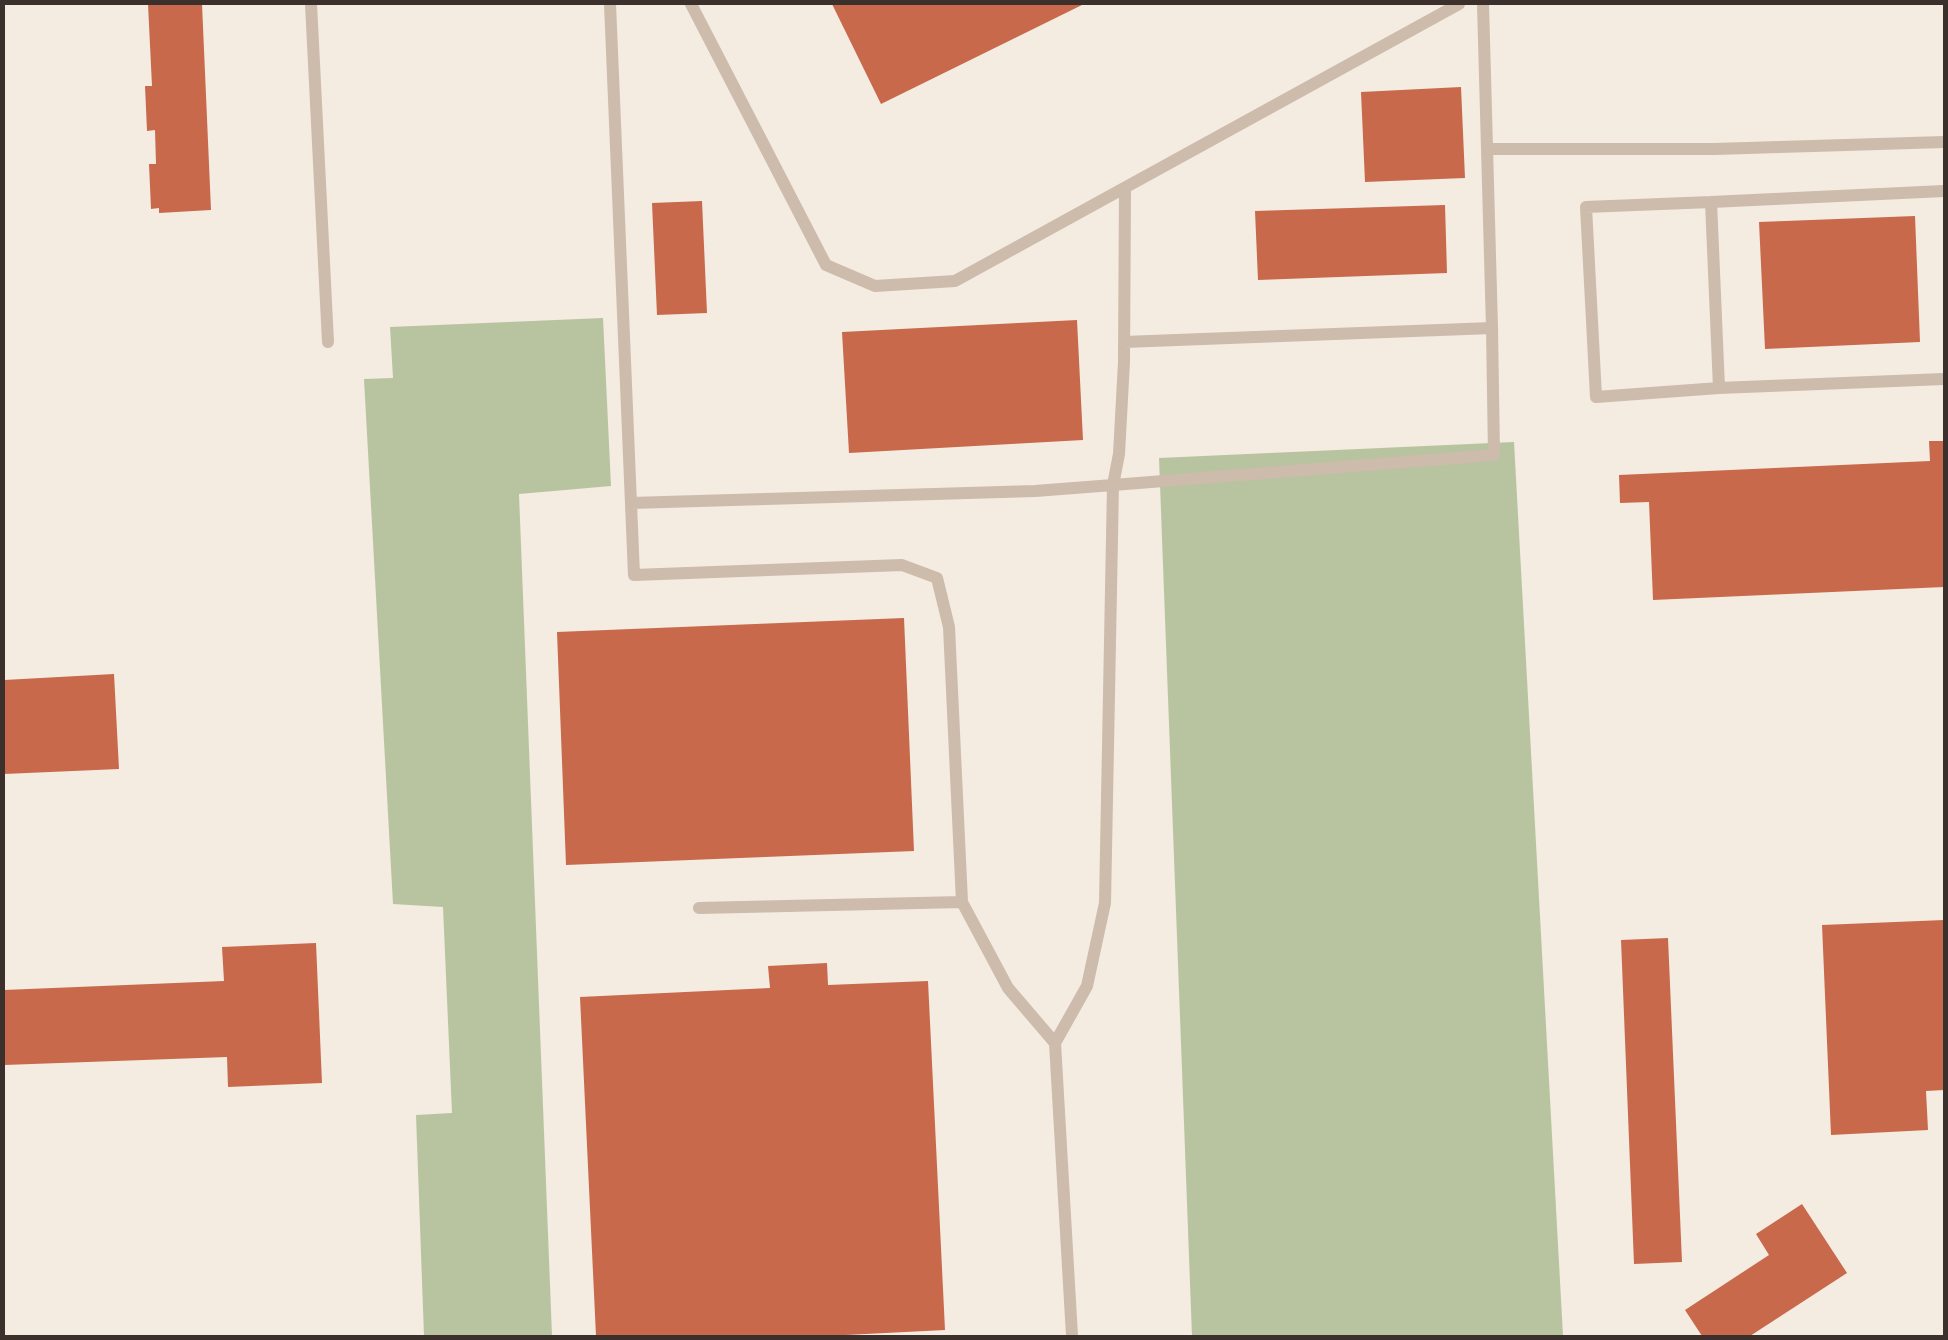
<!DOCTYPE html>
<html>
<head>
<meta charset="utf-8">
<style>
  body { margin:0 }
  #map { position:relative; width:1948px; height:1340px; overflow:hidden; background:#f4ebe1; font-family:Rubik,sans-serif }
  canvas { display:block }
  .frame { position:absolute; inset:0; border:5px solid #3b302b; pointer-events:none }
</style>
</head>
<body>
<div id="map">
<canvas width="1948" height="1340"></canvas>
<div class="frame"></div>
</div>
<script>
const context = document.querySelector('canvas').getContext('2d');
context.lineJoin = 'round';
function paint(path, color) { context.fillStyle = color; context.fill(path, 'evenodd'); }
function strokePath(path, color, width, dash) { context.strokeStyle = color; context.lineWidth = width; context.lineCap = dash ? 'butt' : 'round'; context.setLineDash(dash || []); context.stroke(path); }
paint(new Path2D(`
  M603 318 611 486 519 494 552 1336H424L416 1115 452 1113 443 907 393 904 364 379 393 378 390 327Z
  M1514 442 1563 1336H1192L1159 458Z`), '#b8c4a0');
paint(new Path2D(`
  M148 4H202L211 210 159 213V208L151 209 149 164H156L155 130 147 131 145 86H152Z
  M832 4H1084L881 104Z
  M1461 87 1465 178 1365 182 1361 92Z
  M702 201 707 313 657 315 652 203Z
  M1445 205 1447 273 1258 280 1255 211Z
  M1915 216 1920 342 1765 349 1759 222Z
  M1077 320 1083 440 849 453 842 332Z
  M1929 441H1944V587L1653 600 1649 502 1620 503 1619 475 1930 461Z
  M904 618 914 851 566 865 557 632Z
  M114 674 119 769 4 774V680Z
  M1944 920V1090L1926 1091 1928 1130 1831 1135 1822 925Z
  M1668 938 1682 1262 1634 1264 1621 940Z
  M316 943 322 1083 228 1087 227 1057 4 1065V990L224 981 222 947Z
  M827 963 828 985 928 981 945 1330 826 1336H596L580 997 770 988 768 966Z
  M1802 1204 1847 1273 1750 1336H1702L1685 1310 1769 1255 1756 1234Z`), '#c8694b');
strokePath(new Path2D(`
  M311 4 328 342
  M610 4 634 575 902 565 937 578 949 627 962 902 699 908
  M691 4 826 265 875 286 955 281 1459 4
  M1488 149H1714L1944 142
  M1125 188 1124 362 1119 454 1113 485 1494 455 1492 328
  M1944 191 1711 202 1719 388 1944 379
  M1711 202 1586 207 1596 397 1719 388
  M1124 342 1492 328 1483 4
  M631 503 1035 491 1113 485 1105 903 1087 986 1055 1043 1072 1336
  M962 902 1008 988 1055 1043`), '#cdbbac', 12);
</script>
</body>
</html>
